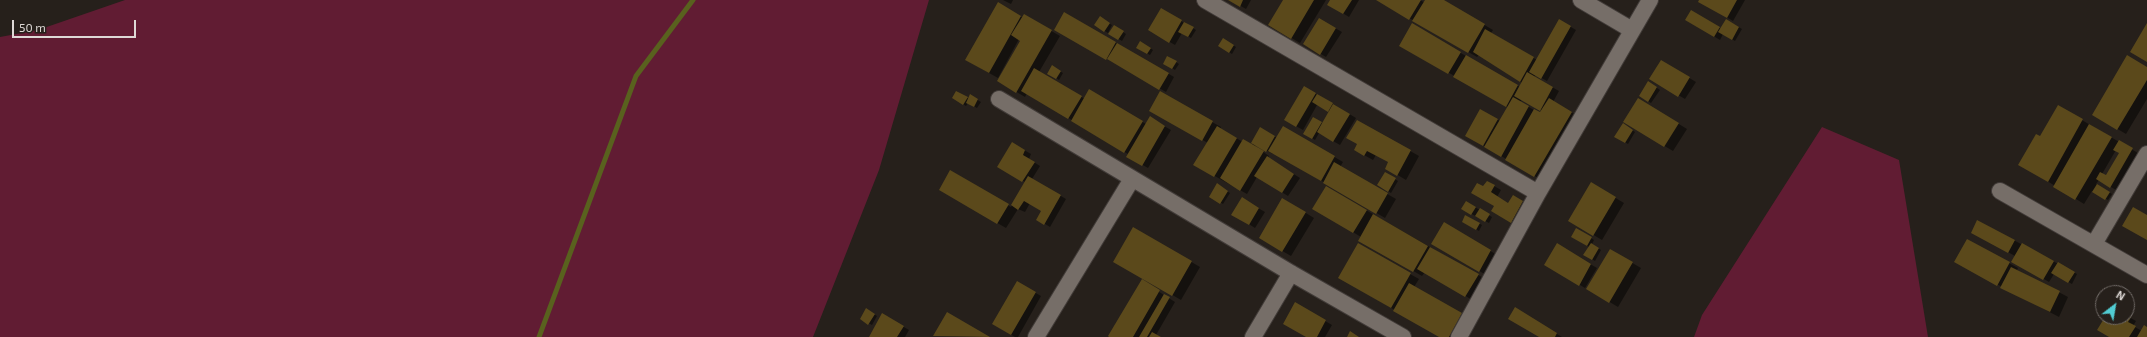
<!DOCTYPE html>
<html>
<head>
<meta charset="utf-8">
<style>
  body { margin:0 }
  #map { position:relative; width:2147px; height:337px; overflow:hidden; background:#26201b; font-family:"Exo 2",sans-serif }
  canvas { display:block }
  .north { position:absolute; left:2095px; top:285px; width:40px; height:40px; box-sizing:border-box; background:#26201b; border:1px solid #706a66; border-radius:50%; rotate:31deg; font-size:11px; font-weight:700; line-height:16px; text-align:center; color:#ded9d6 }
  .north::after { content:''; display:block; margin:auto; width:14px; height:18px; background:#51ccd2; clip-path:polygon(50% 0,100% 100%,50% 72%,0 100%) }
  .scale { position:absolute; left:12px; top:20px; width:124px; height:18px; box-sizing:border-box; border:2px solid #ded9d6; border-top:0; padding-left:5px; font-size:12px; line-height:14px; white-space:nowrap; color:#ded9d6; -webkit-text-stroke:3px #26201b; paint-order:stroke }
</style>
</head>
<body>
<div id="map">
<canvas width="2147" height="337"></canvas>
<div class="north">N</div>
<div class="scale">50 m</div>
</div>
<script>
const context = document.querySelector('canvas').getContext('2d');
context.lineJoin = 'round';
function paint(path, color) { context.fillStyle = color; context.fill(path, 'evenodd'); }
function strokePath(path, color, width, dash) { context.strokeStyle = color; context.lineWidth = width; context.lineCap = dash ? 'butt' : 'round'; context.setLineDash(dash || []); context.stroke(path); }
paint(new Path2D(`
  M125 0H929L879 170 813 337H0V37L38 30Z
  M1822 127 1899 160 1928 337H1694L1702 315Z`), '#611c33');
paint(new Path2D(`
  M1003 0H1013L1011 4Z
  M1230 0H1251L1246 9Z
  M1284 0H1326L1300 43 1270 25Z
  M1331 0H1359L1349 17 1328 4Z
  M1378 0H1420L1425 3 1426 0H1442L1493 30 1491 33 1537 60 1559 20 1576 30 1547 81 1536 75 1534 77 1559 91 1553 102 1580 117 1543 181 1466 135 1481 110 1500 121 1508 107 1401 45 1412 25 1520 87 1522 83 1479 55 1477 57ZM1522 99 1542 111 1541 114 1520 102Z
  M1700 0H1745L1733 21 1699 1Z
  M998 3 1023 18 1024 15 1060 36 1039 72 1085 99 1090 91 1146 124 1150 118 1171 130 1148 168 1127 156 1128 154 1027 93 1025 97 998 81 1022 41 1019 39 998 78 966 60Z
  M1161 9 1196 30 1191 38 1182 33 1175 45 1149 30Z
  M1692 12 1721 29 1726 20 1742 29 1735 41 1723 34 1720 40 1687 20Z
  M1065 13 1174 77 1166 92 1055 29Z
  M1100 18 1112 25 1108 33 1095 25Z
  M1319 19 1342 32 1326 57 1304 44Z
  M1114 26 1126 34 1122 41 1110 34Z
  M1223 39 1236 47 1232 54 1219 46Z
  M1141 42 1153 50 1150 55 1137 48Z
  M1168 57 1179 64 1175 70 1164 63Z
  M1661 61 1696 82 1685 99 1651 79Z
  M1053 67 1063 73 1059 80 1049 73Z
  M2147 68V99L2126 134 2094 115Z
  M1648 82 1660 90 1651 103 1640 96Z
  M1304 87 1356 118 1340 145 1319 133 1315 140 1305 134 1314 119 1323 124 1330 112 1317 105 1303 130 1285 120Z
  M956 92 969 99 971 96 981 102 977 108 968 103 966 106 953 98Z
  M1160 93 1221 127 1220 129 1243 142 1252 145 1261 129 1277 138 1283 127 1343 162 1340 167 1396 199 1385 218 1274 153 1273 154 1256 145 1255 146 1269 156 1268 158 1300 178 1288 196 1257 177 1247 194 1195 165 1208 143 1150 111Z
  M1638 99 1687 129 1673 151 1624 122Z
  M2058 106 2138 153 2116 190 2099 180 2096 184 2112 194 2108 200 2092 191 2084 204 2020 164 2040 137ZM2116 150 2120 152 2106 176 2102 174Z
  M1357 121 1419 156 1406 180 1386 168 1389 162 1376 155 1373 160 1355 150 1358 144Z
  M1623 124 1635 132 1628 144 1616 137Z
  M1012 143 1031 154 1029 159 1040 166 1032 179 1066 199 1050 227 1037 219 1042 211 1030 203 1025 212 1018 209 1006 228 940 190 951 171 1011 207 1025 182 998 166Z
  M1385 173 1398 181 1391 193 1378 185Z
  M1487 182 1501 190 1497 197 1509 204 1513 196 1529 206 1518 225 1492 210 1495 205 1484 187Z
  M1592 184 1624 203 1602 240 1570 221Z
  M1217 185 1230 193 1223 204 1210 196Z
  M1326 187 1487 280 1474 301 1425 272 1422 276 1368 245 1361 237 1313 208Z
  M1242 199 1265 212 1255 228 1233 214Z
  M1283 199 1314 218 1291 256 1260 238Z
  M1466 202 1492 217 1489 223 1462 209Z
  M1466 216 1482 225 1479 231 1463 222Z
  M1978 221 2077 274 2072 284 2054 274 2049 282 2013 261 2015 256 1972 232Z
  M1444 224 1499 256 1488 276 1432 244Z
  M1133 228 1200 267 1181 300 1114 261Z
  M1577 229 1594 240 1592 244 1601 250 1595 261 1585 255 1589 247 1572 237Z
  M1358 245 1419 279 1414 287 1470 319 1460 337H1441L1340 278Z
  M1557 245 1597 268 1585 288 1545 264Z
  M1610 250 1641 268 1618 307 1588 289Z
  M1955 262 2009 263 2018 268 2017 270 2068 297 2059 317Z
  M1142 281 1175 302 1156 335 1159 337H1111Z
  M1018 283 1041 296 1018 337H1015L993 324Z
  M1296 304 1332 325 1325 337H1308Z
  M1515 309 1562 337H1541Z
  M867 310 877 316 872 325 861 319Z
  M948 314 988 337 935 336Z
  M883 315 909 330 905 337H870Z
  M2127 316 2136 321 2133 326 2142 331 2147 328V337H2111L2106 317Z`), '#0007');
strokePath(new Path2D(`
  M539 337 636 76 693 0`), '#59611e', 5);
paint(new Path2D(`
  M1228 0H1243L1240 7Z
  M1283 0H1314L1291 39 1268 25Z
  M1330 0H1352L1343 14 1327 5Z
  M1376 0H1421L1409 20Z
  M1425 0H1444L1485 24 1468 53 1412 21Z
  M1699 0H1737L1727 18 1698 2Z
  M998 2 1021 16 989 73 965 60Z
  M1161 8 1182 20 1169 43 1148 30Z
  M1691 10 1720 27 1714 37 1685 20Z
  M1064 12 1116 42 1106 60 1054 30Z
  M1024 14 1052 30 1016 93 997 81 1020 41 1011 35Z
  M1100 16 1110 23 1104 32 1094 25Z
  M1319 18 1336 28 1320 55 1303 44Z
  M1559 19 1571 26 1541 79 1529 72Z
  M1726 19 1739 27 1732 40 1718 32Z
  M1184 22 1194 27 1188 37 1178 32Z
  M1412 23 1461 52 1448 74 1399 46Z
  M2147 23V62L2130 52Z
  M1114 25 1124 31 1118 40 1108 34Z
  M1485 29 1534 57 1520 82 1473 52Z
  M1223 38 1234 45 1229 53 1218 46Z
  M1140 41 1151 48 1147 54 1136 48Z
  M1117 43 1169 73 1159 90 1107 59Z
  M1466 55 1518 85 1506 107 1453 77Z
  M2127 55 2147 67V80L2117 130 2092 115Z
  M1167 56 1177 61 1172 69 1163 64Z
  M1661 60 1690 77 1678 97 1649 79Z
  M1052 65 1061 71 1056 79 1047 74Z
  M1034 68 1082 96 1068 119 1021 91Z
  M1527 72 1553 87 1540 111 1514 96Z
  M1648 81 1657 87 1648 102 1639 96Z
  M1304 86 1316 93 1296 127 1284 120Z
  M1089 89 1143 121 1124 153 1071 121Z
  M956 91 968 97 963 105 952 98Z
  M1160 91 1213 121 1202 141 1149 111Z
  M970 94 978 99 974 107 966 103Z
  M1317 94 1333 103 1328 112 1312 102Z
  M1513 97 1529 106 1501 157 1484 147Z
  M1549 98 1572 112 1534 177 1505 160 1534 109 1540 112Z
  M1638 98 1679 123 1664 147 1623 122Z
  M1333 104 1350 114 1333 142 1317 132Z
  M2058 105 2083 119 2048 182 2018 165 2036 134 2040 136Z
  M1480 109 1498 119 1483 146 1465 136Z
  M1150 116 1165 126 1142 166 1126 157Z
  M1313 117 1322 122 1312 139 1303 134Z
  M1357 120 1411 150 1397 176 1385 169 1388 162 1367 151 1364 156 1354 150 1357 144 1346 138Z
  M1623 123 1633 130 1625 143 1614 137Z
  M2089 124 2112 137 2075 200 2053 187Z
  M1217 126 1237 138 1214 177 1193 165Z
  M1283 126 1335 156 1321 181 1268 151Z
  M1260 127 1275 136 1266 152 1251 143Z
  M1243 139 1264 151 1240 191 1220 178Z
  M2119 140 2133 148 2110 188 2096 179 2100 172 2106 175 2119 153 2113 150Z
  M1012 142 1025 150 1023 155 1035 162 1022 182 997 167Z
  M1267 156 1294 174 1282 193 1254 176Z
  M1334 162 1388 193 1376 214 1323 183Z
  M950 170 1009 204 997 224 939 190Z
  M1385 172 1396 178 1388 192 1377 185Z
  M1028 176 1061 195 1044 225 1036 220 1041 211 1024 201 1018 210 1011 205Z
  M1487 181 1495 185 1491 192 1508 203 1513 195 1523 201 1511 223 1491 211 1494 206 1471 193 1477 183 1483 186Z
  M1591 182 1616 197 1593 236 1568 221Z
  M1217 183 1228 191 1220 204 1209 197Z
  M2097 184 2110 192 2105 200 2092 192Z
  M1326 186 1367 210 1353 233 1312 209Z
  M1242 197 1259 208 1249 225 1231 215Z
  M1282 198 1306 212 1282 252 1259 238Z
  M1466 201 1476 207 1471 215 1461 209Z
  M2133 207 2147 215V240L2122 226Z
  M1480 208 1490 214 1485 222 1475 216Z
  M1373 214 1428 246 1413 272 1358 241Z
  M1465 215 1480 223 1476 230 1462 222Z
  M1977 220 2015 240 2008 253 1971 233Z
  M1444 222 1491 250 1479 272 1431 244Z
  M1133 227 1192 261 1172 296 1113 262Z
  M1576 228 1592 237 1587 246 1571 237Z
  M1967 239 2010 262 1997 286 1954 262Z
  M1358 243 1411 273 1391 308 1338 278Z
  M1557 243 1591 264 1579 286 1544 265Z
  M1591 243 1599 248 1592 260 1583 255Z
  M2022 243 2054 261 2043 280 2011 262Z
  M1430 247 1479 274 1465 297 1417 269Z
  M1610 249 1633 262 1609 303 1586 289Z
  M2058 262 2075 272 2068 283 2051 273Z
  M2011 267 2060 291 2050 312 2000 288Z
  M1142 279 1160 290 1133 337H1109L1108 336Z
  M1017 281 1036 292 1011 335 992 324Z
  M1409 283 1462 313 1449 337H1439L1393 311Z
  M1164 294 1170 297 1147 337H1139Z
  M1295 302 1326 320 1317 337H1306L1283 324Z
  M1515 307 1557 333 1555 337H1539L1508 319Z
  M866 308 875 314 868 325 860 319Z
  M947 312 990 337 933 336Z
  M882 313 904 326 897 337H869Z
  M2127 315 2131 317 2128 322 2136 326 2129 337H2109L2097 330 2105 317H2127Z
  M2144 325 2147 327V337H2137Z
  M1350 331 1359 337H1347Z
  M1152 332 1161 337H1149Z`), '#5b491b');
const minor = new Path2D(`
  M1205 0 1538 193
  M1581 0 1632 30
  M999 99 1291 273 1403 337
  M2000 191 2147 275
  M2094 244 2147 154
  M1036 337 1132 179
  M1253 337 1291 273
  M1459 337 1538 193 1650 0`);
strokePath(minor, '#413b38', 18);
strokePath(minor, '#766e68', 16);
</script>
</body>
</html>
